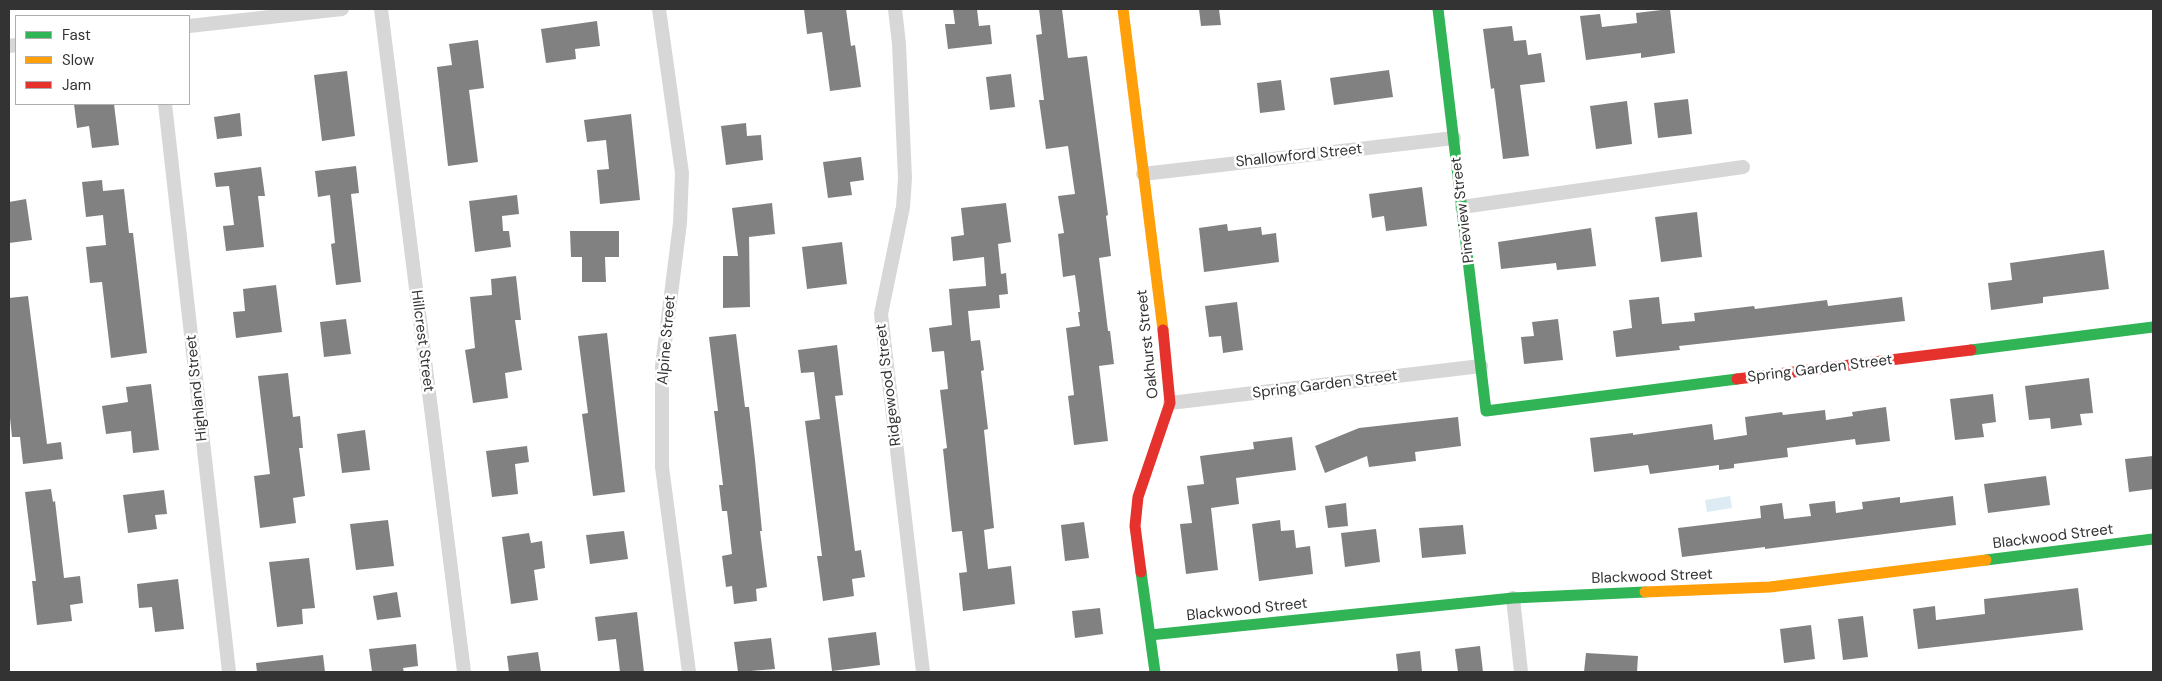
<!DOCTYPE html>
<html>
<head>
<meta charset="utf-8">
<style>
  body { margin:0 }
  #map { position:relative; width:2162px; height:681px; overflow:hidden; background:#fff; font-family:"DM Sans",sans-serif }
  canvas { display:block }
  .frame { position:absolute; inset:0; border:10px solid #333; pointer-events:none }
  .legend { position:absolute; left:15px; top:15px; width:175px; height:90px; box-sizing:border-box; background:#fff; border:1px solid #adadad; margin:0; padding:6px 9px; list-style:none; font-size:15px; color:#333 }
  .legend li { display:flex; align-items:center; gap:10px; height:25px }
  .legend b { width:25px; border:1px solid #adadad }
</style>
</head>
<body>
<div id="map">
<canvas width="2162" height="681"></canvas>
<div class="frame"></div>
<ul class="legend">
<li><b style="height:6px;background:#30b455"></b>Fast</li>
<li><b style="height:6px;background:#ff9f0a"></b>Slow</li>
<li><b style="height:6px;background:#e5322d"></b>Jam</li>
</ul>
</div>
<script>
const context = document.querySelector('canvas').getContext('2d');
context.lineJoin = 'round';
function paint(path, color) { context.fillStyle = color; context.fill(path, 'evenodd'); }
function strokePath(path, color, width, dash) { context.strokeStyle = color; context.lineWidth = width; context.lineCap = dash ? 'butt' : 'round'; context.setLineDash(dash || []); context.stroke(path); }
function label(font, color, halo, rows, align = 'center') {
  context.font = font + ' "DM Sans",sans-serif'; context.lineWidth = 5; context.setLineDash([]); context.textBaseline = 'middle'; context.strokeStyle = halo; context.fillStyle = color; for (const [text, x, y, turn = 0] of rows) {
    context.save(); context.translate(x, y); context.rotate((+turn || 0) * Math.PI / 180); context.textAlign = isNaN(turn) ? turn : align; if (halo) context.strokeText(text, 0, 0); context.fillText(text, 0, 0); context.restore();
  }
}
paint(new Path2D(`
  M1730 496 1732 508 1707 512 1705 500Z`), '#ddebf3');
paint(new Path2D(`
  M804 9H846L851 46 855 45 861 87 830 91 822 32 807 34Z
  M953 9H977L979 26 990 25 992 44 948 49 945 24H955Z
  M1039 9H1062L1068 58 1087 56 1108 215 1106 216 1111 256 1099 258 1108 331H1110L1114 364 1099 366 1108 441 1074 445 1068 396 1074 395 1066 328 1080 326 1078 312H1080L1075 275 1063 277 1058 234 1064 233 1058 196 1075 194 1068 146 1046 149 1039 100H1044L1036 35 1042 34Z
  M1199 9H1219L1221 25 1201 26Z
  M1670 9 1675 53 1641 58V53L1586 60 1580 16 1600 14 1602 27 1637 23 1636 13Z
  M597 21 600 46 575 49 576 59 546 63 541 29Z
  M1512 26 1514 41 1526 40 1528 55 1541 53 1545 82 1520 85 1529 156 1503 159 1494 88 1491 89 1483 29Z
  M478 40 484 88 469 90 478 162 448 166 437 67 452 65 449 44Z
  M1389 70 1393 97 1334 105 1330 78Z
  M347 71 355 136 322 141 314 75Z
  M1011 74 1015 107 990 110 986 77Z
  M1281 80 1285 110 1260 113 1257 83Z
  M1688 99 1692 134 1658 138 1654 103Z
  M1627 101 1632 144 1596 149 1590 106Z
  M74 104H114L119 145 92 148 89 126 77 128Z
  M240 113 242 136 217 139 214 117Z
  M631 114 640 200 600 204 597 170 609 169 606 140 587 142 584 120Z
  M746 123 747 136 761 135 763 160 726 165 721 126Z
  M861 157 864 180 850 182 852 195 828 198 823 162Z
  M356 166 359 193 351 194 361 282 336 285 331 244 335 243 330 195 318 197 315 171Z
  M261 167 265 196H258L264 247 226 251 223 226 234 225 229 186 216 187 214 173Z
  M102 180 103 191 124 189 129 233H133L147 353 111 358 102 282 90 283 86 247 106 245 103 215 86 217 82 182Z
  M1422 187 1427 226 1386 231 1384 216 1372 218 1369 194Z
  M517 195 519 214 502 216 503 231H509L511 247 475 252 469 201Z
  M26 199 32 240 9 243V202Z
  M772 203 775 234 749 237 750 307 723 308V256H738L732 208Z
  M1006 203 1011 242 998 244 1001 274 1006 273 1008 294 999 295 1000 308 968 311 971 341 980 340 984 370 981 371 988 429 984 430 994 528 984 530 988 569 1011 566 1015 604 963 611 959 573 967 572 962 531 952 532 943 449 947 448 940 390 948 389 944 351 932 352 929 328 952 325 949 289 986 286 984 257 953 261 951 237 964 235 961 208Z
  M1697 212 1702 257 1661 262 1655 217Z
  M1227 224 1228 231 1261 227 1262 235 1276 233 1279 262 1204 272 1199 228Z
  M1591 228 1596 266 1557 270 1556 263 1501 269 1498 242Z
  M570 231H619V257H605L606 282H582V257H571Z
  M842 242 847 284 807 289 802 247Z
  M2104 250 2109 289 2043 297V303L1991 310 1988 283 2012 280 2010 263Z
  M516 276 521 320H515L522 370 505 373 508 398 473 403 465 350 475 348 470 297 492 295 491 279Z
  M276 285 282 332 236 338 233 312 245 311 243 289Z
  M28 296 47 444 61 442 63 459 23 464 20 437H12L9 408V298Z
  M1659 297 1662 324 1695 321 1694 313 1754 306 1755 309 1827 300 1828 306 1902 297 1905 321 1679 346 1680 350 1616 357 1613 331 1632 328 1629 300Z
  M1237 302 1243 350 1223 353 1221 336 1209 337 1205 306Z
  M346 319 351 354 324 357 320 322Z
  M1558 319 1563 360 1524 364 1521 337 1534 336 1532 322Z
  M607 333 625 492 593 496 582 414 588 413 578 336Z
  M736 334 745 407H749L755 460 762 531H760L767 587 756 589 757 601 734 604 732 586 726 587 722 556 732 554 727 511H722L719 485H723L714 411H718L709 337Z
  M837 345 843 395 835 396 855 551 861 550 865 577 852 579 854 596 823 601 817 556H822L805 421 820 419 814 372 801 373 798 350Z
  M288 373 293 417 300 416 303 448H299L305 496 293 498 296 523 260 528 254 476 270 474 258 376Z
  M2089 378 2093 413 2080 414 2082 425 2051 429 2050 418 2029 420 2025 386Z
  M151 384 159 450 133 453 131 431 106 434 102 406 128 402 126 387Z
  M1993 394 1996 422 1982 424 1984 437 1955 440 1950 399Z
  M1886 407 1890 441 1856 445 1855 439 1787 448 1788 457 1734 464V468L1719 470V465L1650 474 1648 465 1594 472 1590 438 1633 433V435L1712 424 1714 440 1747 435 1745 417 1782 412 1783 415 1825 410 1826 420 1853 416 1852 412Z
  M1458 417 1461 446 1415 452 1416 461 1369 467 1367 456 1325 473 1315 446 1359 428Z
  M365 430 370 470 342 473 337 434Z
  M1292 437 1296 470 1236 478 1239 504 1211 508 1218 570 1186 574 1180 524 1192 523 1187 486 1204 484 1200 456 1254 449 1253 442Z
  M527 446 529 462 515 464 518 494 492 497 486 451Z
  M2153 456V489L2129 492 2125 459Z
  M2046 476 2050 505 1988 513 1984 484Z
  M51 489 53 502 55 501 64 578 80 576 83 603 70 605 72 621 37 625 32 581H36L25 492Z
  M164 490 167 514 155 515 157 529 128 533 123 495Z
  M1953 496 1956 525 1765 549V547L1682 557 1678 528 1761 518 1760 506 1782 503 1784 519 1811 516 1809 504 1835 501 1836 513 1863 509 1862 502 1900 497V503Z
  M1346 503 1348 526 1328 528 1325 506Z
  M388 520 394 566 356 570 350 524Z
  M1280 520 1281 531 1294 530 1296 548 1310 546 1313 574 1259 581 1252 524Z
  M1084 522 1089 558 1065 561 1061 525Z
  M1463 525 1466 554 1422 558 1419 528Z
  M1376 529 1380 562 1345 567 1341 533Z
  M624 531 628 559 590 564 586 535Z
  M529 533 531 543 542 541 545 568 534 570 538 600 511 604 502 537Z
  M309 558 315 608 302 609 303 624 277 627 269 562Z
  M178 579 184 629 155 632 152 607 139 608 137 584Z
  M2078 588 2083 630 1918 649 1913 609 1935 606 1936 620 1985 614 1984 599Z
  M397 592 401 617 377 620 373 596Z
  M1100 608 1103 634 1075 638 1072 611Z
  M637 612 644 672H620L616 639 598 641 595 617Z
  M1863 616 1868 657 1843 660 1838 619Z
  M1811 625 1815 659 1784 663 1780 629Z
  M876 632 880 665 832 671 828 638Z
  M771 638 775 669 738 672 734 642Z
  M416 644 418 666 403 668 404 672H372L369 649Z
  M1480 646 1483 672H1458L1455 649Z
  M1420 651 1422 672H1398L1396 654Z
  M538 652 541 672H509L507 656Z
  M1586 653 1638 656 1637 672H1584Z
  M323 655 325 672H257L256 663Z`), '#818181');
strokePath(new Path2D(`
  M381 9 464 672
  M659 9 682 173 680 223 662 366V467L689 672
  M895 9 899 44 905 178 903 207 881 314 923 672
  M189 26 342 9
  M9 46 16 45
  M165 104 229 672
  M1143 174 1454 138
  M1462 207 1743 167
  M1170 403 1481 366
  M1513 598 1521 672`), '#d7d7d7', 14);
strokePath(new Path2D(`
  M1438 9 1486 411 1737 379
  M1971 350 2153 327
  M1986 560 2153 539
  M1141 572 1155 672
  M1150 635 1513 598 1645 592`), '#30b455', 11);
strokePath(new Path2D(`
  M1123 9 1163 330
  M1645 592 1770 587 1986 560`), '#ff9f0a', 11);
strokePath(new Path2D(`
  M1737 379 1971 350
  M1141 572 1135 526 1138 497 1170 403 1163 330`), '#e5322d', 11);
label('15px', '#333', '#fff', [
  ["Shallowford Street",1299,156,-6],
  ["Pineview Street",1463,210,-97],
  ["Alpine Street",667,340,-85],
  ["Hillcrest Street",422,341,83],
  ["Oakhurst Street",1148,344,-96],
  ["Spring Garden Street",1820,369,-7],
  ["Ridgewood Street",889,385,-97],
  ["Spring Garden Street",1325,385,-7],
  ["Highland Street",197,388,-96],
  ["Blackwood Street",2053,537,-7],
  ["Blackwood Street",1652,577,-2],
  ["Blackwood Street",1247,610,-6]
]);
</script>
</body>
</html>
